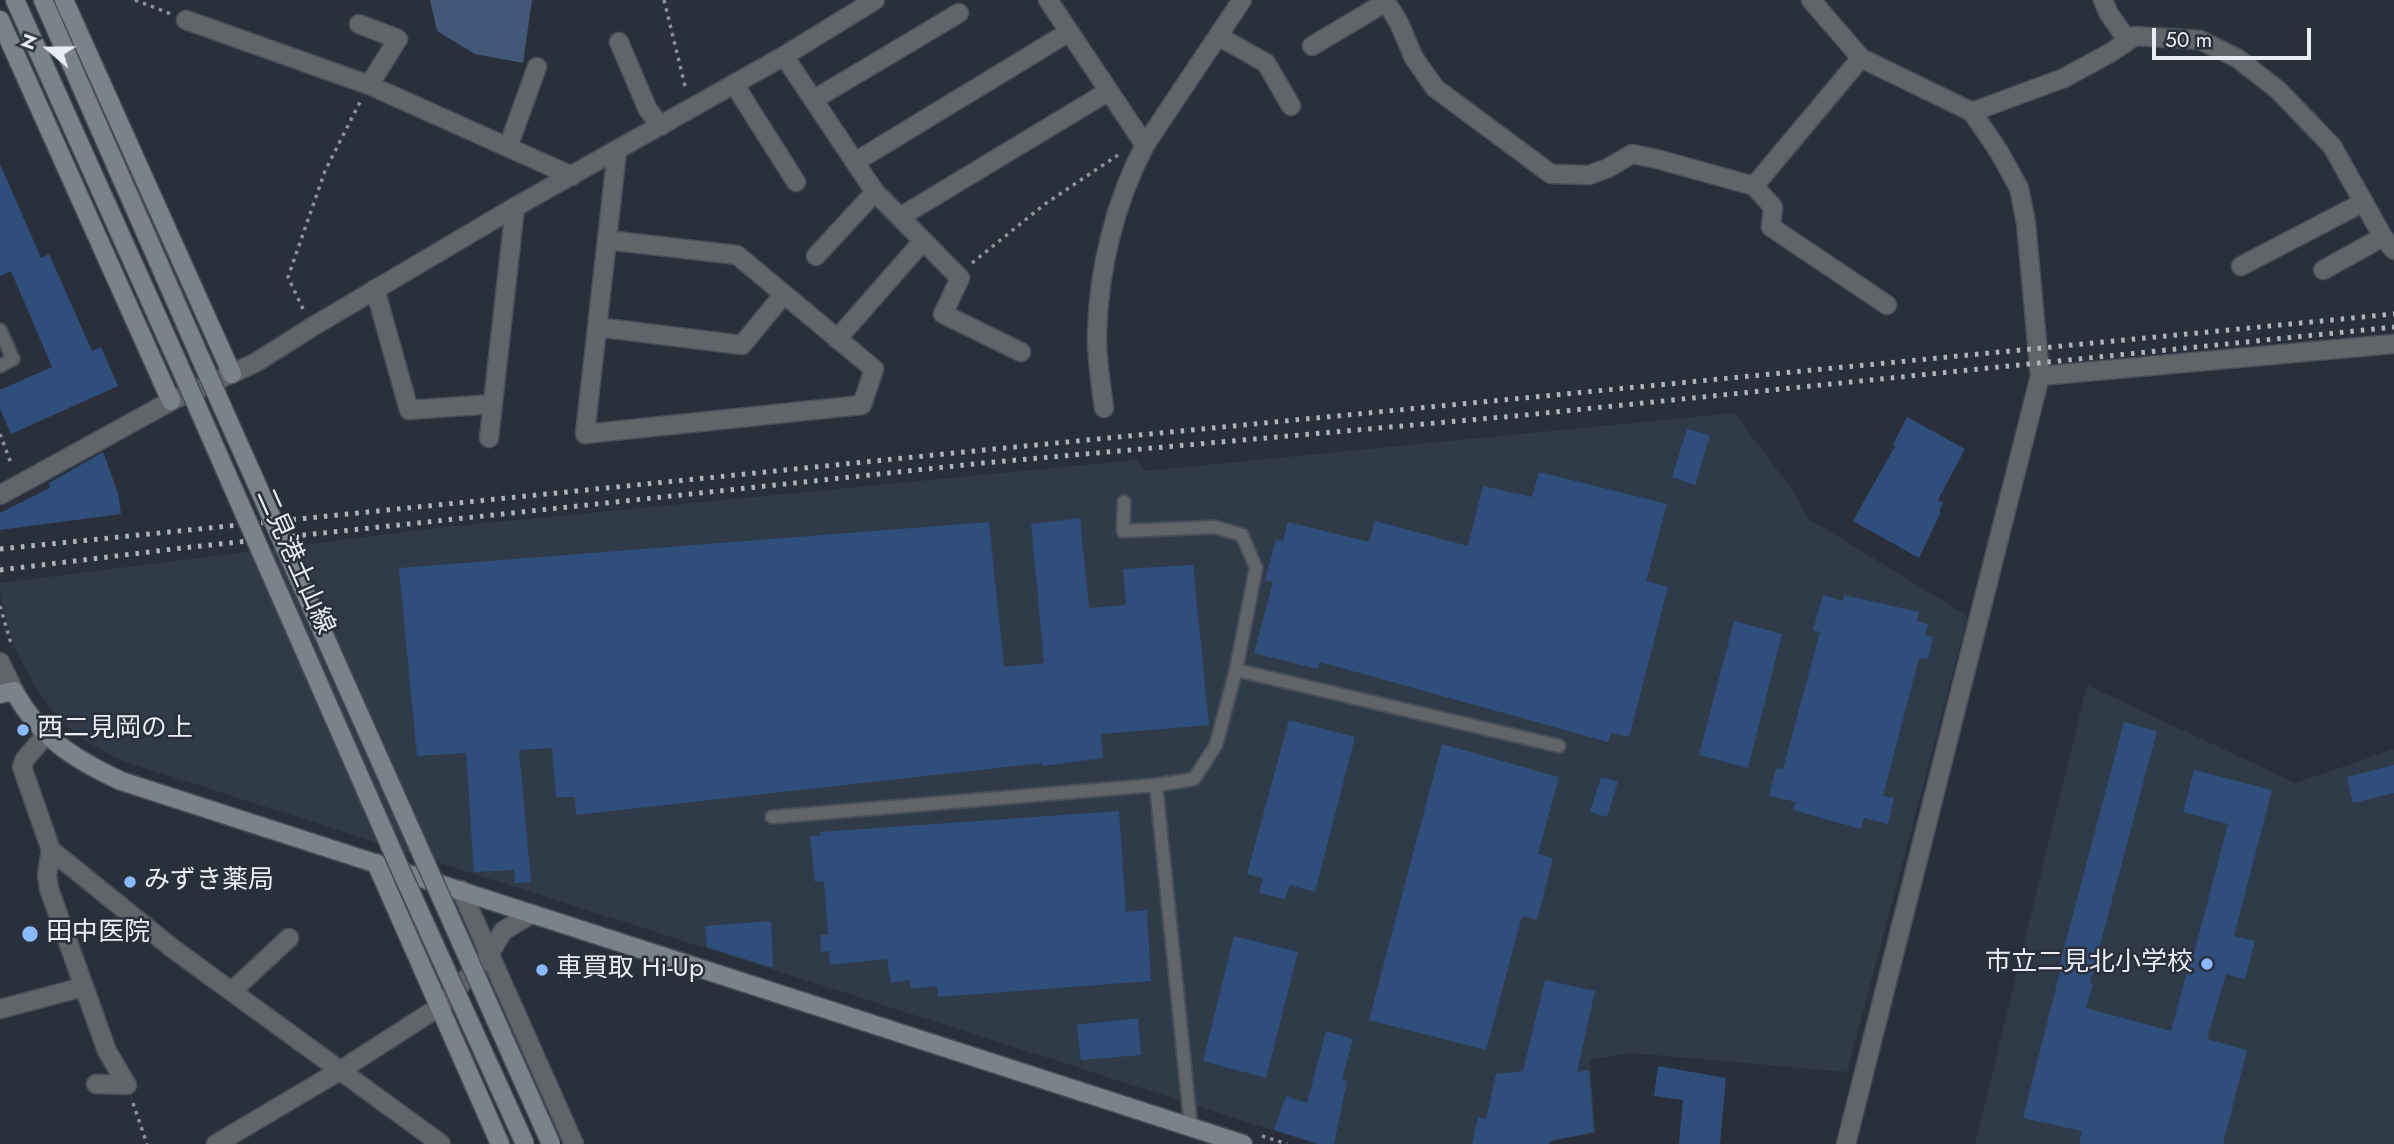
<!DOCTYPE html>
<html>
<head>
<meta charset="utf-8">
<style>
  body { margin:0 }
  #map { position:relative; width:2394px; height:1144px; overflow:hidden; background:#29303b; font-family:Jost,sans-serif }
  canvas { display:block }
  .north { position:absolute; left:14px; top:14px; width:70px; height:70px; -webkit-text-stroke:5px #29303b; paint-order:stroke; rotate:290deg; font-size:19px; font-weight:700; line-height:28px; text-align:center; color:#e8ecf4 }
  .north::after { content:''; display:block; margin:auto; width:24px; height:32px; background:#e8ecf4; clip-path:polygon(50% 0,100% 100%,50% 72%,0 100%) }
  .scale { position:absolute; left:2152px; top:28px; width:159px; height:32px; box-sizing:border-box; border:4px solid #e8ecf4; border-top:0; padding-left:9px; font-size:21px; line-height:24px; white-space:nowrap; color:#e8ecf4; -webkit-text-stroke:5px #29303b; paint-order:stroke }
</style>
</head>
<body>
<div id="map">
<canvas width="2394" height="1144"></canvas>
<div class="north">N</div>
<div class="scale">50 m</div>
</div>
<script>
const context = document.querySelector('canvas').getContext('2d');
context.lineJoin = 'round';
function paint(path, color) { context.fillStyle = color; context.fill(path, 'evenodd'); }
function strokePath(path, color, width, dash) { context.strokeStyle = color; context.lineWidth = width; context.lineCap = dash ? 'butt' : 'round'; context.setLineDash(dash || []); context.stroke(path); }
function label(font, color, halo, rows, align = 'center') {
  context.font = font + ' Jost,"Noto Sans JP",sans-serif'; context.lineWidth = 5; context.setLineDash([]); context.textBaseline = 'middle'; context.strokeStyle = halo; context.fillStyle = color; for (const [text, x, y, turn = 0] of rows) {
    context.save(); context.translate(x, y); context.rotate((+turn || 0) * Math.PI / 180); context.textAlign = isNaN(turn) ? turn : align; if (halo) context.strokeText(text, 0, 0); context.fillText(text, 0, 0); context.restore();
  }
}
paint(new Path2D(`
  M1734 413 1793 491 1809 519 1968 616 1847 1072 1631 1053 1590 1060 1595 1133 1551 1141 1550 1144H1316L123 761 83 740 57 717 34 685 14 647 0 594V583L445 527 1136 460 1145 471Z
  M2087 685 2295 783 2394 749V1144H1975Z`), '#2f3b49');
paint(new Path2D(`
  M430 0H532L523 63 475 54 437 31Z`), '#415878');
paint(new Path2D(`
  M0 164 41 258 49 254 92 351 101 347 118 386 11 434 0 409V390L52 367 11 271 0 276Z
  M1907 417 1965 449 1938 500 1943 503 1939 511 1941 512 1919 558 1853 521 1895 446 1893 445Z
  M1687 429 1710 435 1695 485 1672 477Z
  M103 452 118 493 121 514 0 530V513L50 488 49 483Z
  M1539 472 1667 504 1646 581 1668 587 1629 737 1611 733 1608 742 1320 662 1318 669 1254 653 1273 582 1265 580 1276 540 1283 541 1288 522 1369 542 1375 521 1468 546 1483 486 1532 497Z
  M1080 518 1089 608 1126 605 1123 569 1193 565 1209 725 1101 734 1103 758 1043 766 1042 763 576 815 575 797H556L552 748 519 750 531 882 515 883 514 870 474 872 466 753 417 756 399 568 989 522 1004 667 1044 663 1031 524Z
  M1823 595 1843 601 1844 595 1919 612 1917 621 1928 624 1925 635 1933 637 1928 659 1919 658 1883 796 1894 798 1888 824 1864 818 1861 829 1793 810 1796 802 1769 796 1776 768 1783 769 1820 632 1813 630Z
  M1734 621 1782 634 1748 768 1699 755Z
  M1289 720 1355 737 1315 892 1290 885 1285 899 1259 893 1263 878 1247 874Z
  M2124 722 2157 731 2090 983 2093 984 2086 1008 2171 1031 2190 960 2192 961 2228 824 2183 812 2194 770 2272 790 2234 936 2255 941 2245 979 2226 974 2207 1039 2247 1050 2223 1144H2079L2082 1131 2023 1118 2061 968 2059 967Z
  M1442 744 1559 777 1538 854 1553 858 1537 920 1522 916 1486 1050 1369 1020Z
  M2394 765V793L2353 803 2347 777Z
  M1601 777 1618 782 1607 817 1590 812Z
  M1119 811 1126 912 1147 910 1151 981 938 997 937 986 911 989 910 980 891 983 887 959 830 965 829 951 821 952 820 935H828L824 881 815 882 810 836H820V832Z
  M771 921 773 968 707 947 705 926Z
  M1234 936 1298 952 1266 1078 1203 1061Z
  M1545 980 1595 991 1577 1072 1589 1070 1594 1132 1550 1141 1549 1144H1472L1478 1117 1486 1119 1496 1074 1523 1071Z
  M1138 1018 1141 1055 1081 1060 1077 1025Z
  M1326 1031 1353 1039 1342 1079 1347 1081 1334 1144H1319L1274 1130 1286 1096 1307 1103Z
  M1658 1066 1726 1078 1720 1144H1679L1683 1100 1654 1096Z`), '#2f4e7b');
const lane = new Path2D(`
  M0 330 13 359 0 366
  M1236 670 1559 746
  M1156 785 1191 1128
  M772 817 1156 785 1194 779 1216 745 1236 670 1256 568 1242 535 1215 527 1123 531 1124 502`);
const street = new Path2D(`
  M1048 0 1145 145
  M1385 0 1399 23 1414 58 1435 88 1551 174 1589 175 1608 168 1632 154 1657 159 1754 186
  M1811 0 1861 58 1972 112 1998 150 2019 188 2026 223 2040 376 1846 1144
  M2103 0 2109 14 2128 41
  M186 20 369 85
  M359 24 398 39 369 85 572 176
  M1218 36 1266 63 1291 106
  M619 42 648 110 661 126
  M1312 46 1386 2
  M784 56 875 192 960 278 943 314 1021 352
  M1861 58 1754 186 1773 207 1771 227 1887 305
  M734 84 796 182
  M813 100 959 13
  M1972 112 2064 78 2110 53 2135 36 2200 40 2237 58 2278 90 2332 146 2383 237 2394 250
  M508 147 537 67
  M855 162 1069 32
  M900 217 1109 91
  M607 240 737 255 874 369 862 405 585 434 617 151
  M816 256 875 192
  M2241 266 2364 202
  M2323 270 2383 237
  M375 289 409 410 493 404
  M597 327 742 345 784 294
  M837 339 923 241
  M2040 376 2394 344
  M1104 408C1101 383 1096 357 1097 332 1099 268 1115 202 1145 145L1242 0
  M489 438 515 207
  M0 495 171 401 255 363 312 327 515 207 784 56 875 0
  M0 662 14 691
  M46 735 25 759 22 767 51 850 47 875 49 889 107 1051 127 1085
  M51 850 172 948 441 1144
  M461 890 574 1144
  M232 991 289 938
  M0 1009 83 987
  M96 1084 127 1085
  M216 1144 341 1070 439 1007 489 955 503 931 531 914`);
const secondary = new Path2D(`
  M15 0 179 365
  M43 0 200 357
  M64 0 232 374
  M0 20 171 401
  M0 694 14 691C40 738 74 759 121 781L1243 1144
  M376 863 500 1144`);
strokePath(lane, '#484e59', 16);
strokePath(street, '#484e59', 21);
strokePath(secondary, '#484e59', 21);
strokePath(new Path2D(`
  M135 0 171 14
  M664 0 686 90
  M972 263 1045 204 1118 155
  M303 309 288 277 325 171 361 100
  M0 434 12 466
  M0 606 12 647
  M133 1103 147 1144
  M1262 1136 1287 1144`), '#8c919a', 3.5, [3.5, 5]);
strokePath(lane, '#61656a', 12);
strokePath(street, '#61656a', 18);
strokePath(secondary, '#7c828b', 18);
strokePath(new Path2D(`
  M0 549 984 450 2394 314
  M0 570 182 548 983 463 1515 416 2394 327`), '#aeb3bc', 5, [3.5, 7]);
const secondaryBridge = new Path2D(`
  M200 357 551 1144
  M179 365 402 873 525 1144`);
strokePath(secondaryBridge, '#484e59', 21, []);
strokePath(secondaryBridge, '#7c828b', 18);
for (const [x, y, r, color] of [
  [23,730,7,"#8bbafc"],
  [130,882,7,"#8bbafc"],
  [30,934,9,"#8bbafc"],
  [2207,964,7,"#8bbafc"],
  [542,970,7,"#8bbafc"]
]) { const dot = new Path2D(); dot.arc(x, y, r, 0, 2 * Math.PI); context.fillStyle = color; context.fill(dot); strokePath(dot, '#29303b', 2.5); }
label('26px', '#e8ecf4', '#29303b', [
  ["二見港土山線",294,562,66]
]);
label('26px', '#e8ecf4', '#29303b', [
  ["西二見岡の上",37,730],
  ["みずき薬局",144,882],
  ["田中医院",46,934],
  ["市立二見北小学校",2193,964,"right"],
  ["車買取 Hi-Up",556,970]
], 'left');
</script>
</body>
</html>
